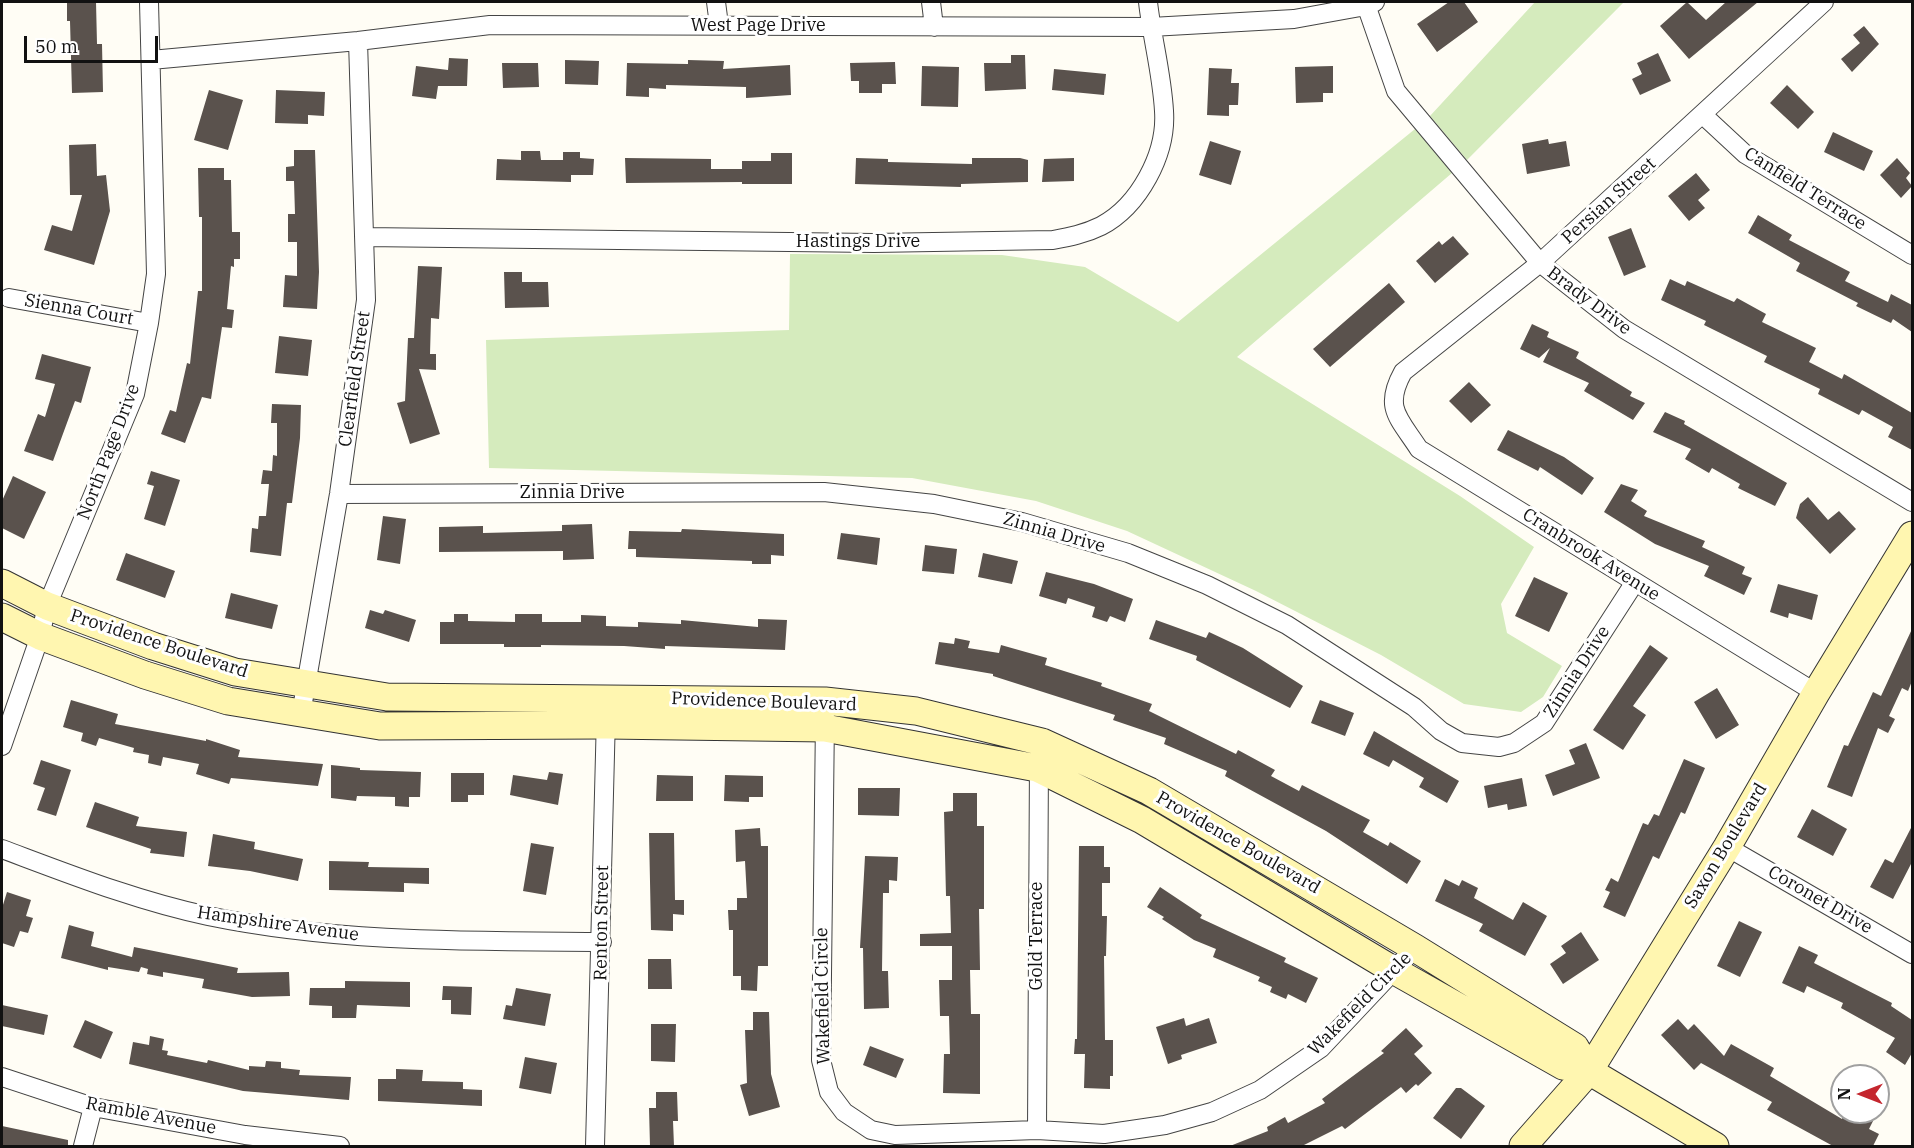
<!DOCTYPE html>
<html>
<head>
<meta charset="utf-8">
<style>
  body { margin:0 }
  #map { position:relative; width:1914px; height:1148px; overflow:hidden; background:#fffdf5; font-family:"IBM Plex Serif",serif }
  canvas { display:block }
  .frame { position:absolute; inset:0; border:3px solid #111; pointer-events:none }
  .north { position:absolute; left:1830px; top:1064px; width:60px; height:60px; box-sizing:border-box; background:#fff; border:2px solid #a0a0a0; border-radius:50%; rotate:270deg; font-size:16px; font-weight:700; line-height:24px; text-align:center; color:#111 }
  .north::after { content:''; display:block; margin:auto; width:21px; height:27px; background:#c4262e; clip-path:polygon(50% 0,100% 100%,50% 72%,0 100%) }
  .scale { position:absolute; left:24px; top:36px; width:134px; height:27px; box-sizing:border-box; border:3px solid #111; border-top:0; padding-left:8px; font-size:18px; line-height:21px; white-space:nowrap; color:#111; -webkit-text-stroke:4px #fff; paint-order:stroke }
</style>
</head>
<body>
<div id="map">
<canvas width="1914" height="1148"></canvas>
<div class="frame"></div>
<div class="north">N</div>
<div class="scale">50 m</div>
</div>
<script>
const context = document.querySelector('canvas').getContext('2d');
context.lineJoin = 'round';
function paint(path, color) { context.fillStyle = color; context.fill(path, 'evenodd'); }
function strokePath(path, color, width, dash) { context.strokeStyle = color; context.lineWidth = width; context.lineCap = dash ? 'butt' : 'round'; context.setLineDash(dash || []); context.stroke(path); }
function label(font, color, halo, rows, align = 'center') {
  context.font = font + ' "IBM Plex Serif",serif'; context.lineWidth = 6; context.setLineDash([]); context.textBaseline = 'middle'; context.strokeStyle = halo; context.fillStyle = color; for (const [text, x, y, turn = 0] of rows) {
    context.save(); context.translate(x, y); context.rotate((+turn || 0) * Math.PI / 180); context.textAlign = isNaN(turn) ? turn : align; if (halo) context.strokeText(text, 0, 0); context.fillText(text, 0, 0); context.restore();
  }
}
paint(new Path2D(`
  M1535 2H1624L1467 160 1430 116Z
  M1415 129 1452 173 1237 357 1460 496 1534 547 1501 604 1507 633 1562 666 1543 697 1521 712 1464 704 1381 655 1256 591 1127 531 1036 501 912 478 489 468 486 340 789 330 790 254 1002 255 1085 267 1178 322Z`), '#d5ebbd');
paint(new Path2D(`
  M67 2H96L97 44H102L103 92 72 93 70 21H67Z
  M1449 2H1464L1478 22 1437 52 1417 24Z
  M1687 2 1706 20 1726 2H1758L1689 59 1660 26Z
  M1864 26 1879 44 1852 72 1841 59 1860 43 1853 35Z
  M1658 53 1671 81 1640 95 1632 79 1642 74 1637 63Z
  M1011 55H1025L1026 89 985 91 984 63H1011Z
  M449 58 468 59 467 86H438L436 99 412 96 416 66 448 70Z
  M565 60 599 61 598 85 565 84Z
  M688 60 724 61 723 69 790 65 791 95 746 98V87L666 85V89L649 88V97L626 96 627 63 688 64Z
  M895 62 896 84H882V93H859V81H851L850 63Z
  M502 63H538L539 87 503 88Z
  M922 66 959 67 958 107 921 106Z
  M1333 66V93H1323V102L1296 103 1295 67Z
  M1209 68 1232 69 1231 83H1239L1238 105H1229V116L1207 115Z
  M1054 69 1106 74 1104 95 1052 90Z
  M1787 85 1814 112 1798 129 1770 103Z
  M209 90 243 100 228 150 194 140Z
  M276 90 325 92 324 116 308 115V124L275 123Z
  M1833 132 1873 151 1864 171 1824 152Z
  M1548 139 1549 144 1566 141 1570 166 1527 174 1522 144Z
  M1210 141 1241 151 1231 185 1199 175Z
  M96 144 97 176 106 175 110 211 94 265 44 250 52 225 72 231 82 195H70L69 145Z
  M294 150H315L319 272 317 309 283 307 285 275 297 276V242H288V214H295L294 181H286V167L294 166Z
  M521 151H540L541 160H563V152H580V158L594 159 593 175H571V182L496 180 497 159 521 160Z
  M771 153H792V184H742V182L626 183 625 158 711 159V169H742V161H771Z
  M856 158 888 159V162L972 164V158H1020L1028 160V182L961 184V187L855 184Z
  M1074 158V181L1042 182 1044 159Z
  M1897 158 1910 173 1906 178 1912 186 1901 198 1880 175Z
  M198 168H224V180H231L232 232H240V259H234V267L231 266 227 309 234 310 232 328 222 327 211 399 202 397 185 443 161 434 170 410 176 412 187 363 190 364 198 291H202V217H199Z
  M1696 173 1710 190 1698 200 1705 208 1689 221 1668 196Z
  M1758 215 1792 235 1789 240 1850 272 1845 281 1888 302 1891 294 1912 305V332L1893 319 1891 323 1856 306 1858 303 1796 271 1800 263 1748 233Z
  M1631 228 1646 267 1624 276 1608 237Z
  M1453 236 1469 254 1435 283 1416 261 1439 241 1442 245Z
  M418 266 442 267 439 319 431 318 430 354H436V370L419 369 440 434 410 444 397 403 405 401 408 338H414Z
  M504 272H522V282H548L549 307 505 308Z
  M1670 279 1685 286 1687 281 1734 302 1737 298 1766 314 1762 322 1816 348 1809 362 1842 379 1844 374 1912 413V450L1888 437 1893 427 1862 410 1859 415 1818 394 1820 389 1764 362 1767 356 1704 325 1706 321 1661 300Z
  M1389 283 1405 302 1330 367 1313 349Z
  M1532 324 1549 332 1547 337 1579 352 1576 358 1632 392 1630 396 1645 403 1633 420 1584 391 1589 383 1543 362 1550 348 1539 358 1520 349Z
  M279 336 312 340 308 376 275 373Z
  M42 354 91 367 81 403 75 401 53 461 24 451 38 414 45 417 55 384 35 379Z
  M1469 382 1491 405 1471 423 1449 401Z
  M272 404 301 405 300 438 292 503H287L281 556 250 552 252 528 258 529 259 516H266L269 484H261L263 470 272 471 273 455 277 456V423H271Z
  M1665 412 1685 421 1684 424 1787 483 1775 506 1738 488 1740 484 1712 468 1709 473 1685 459 1691 449 1653 432Z
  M1508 430 1564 457 1594 478 1582 495 1540 467 1538 471 1497 450Z
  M151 471 180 480 165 526 144 519 154 486 147 484Z
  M13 476 46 492 24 539 2 528V501Z
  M1621 484 1638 490 1631 501 1647 511 1644 516 1705 541 1702 547 1745 567 1742 574 1752 578 1744 595 1704 576 1709 566 1655 544 1604 512Z
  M1808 497 1828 520 1839 511 1856 529 1830 554 1796 518 1800 504Z
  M383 516 406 519 400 564 377 560Z
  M592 524 594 559 563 560V551L439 552V527L483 526V533L562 531V525Z
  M682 529 784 534V556L771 555V564H752V561L636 557V549H628L629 531 681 532Z
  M841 533 880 538 877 565 837 559Z
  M925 545 957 549 954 574 922 571Z
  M126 553 175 571 165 598 116 580Z
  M983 553 1018 561 1012 584 978 577Z
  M1046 572 1094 584 1133 599 1125 622 1110 616 1107 622 1092 617 1095 607 1068 598 1066 604 1039 596Z
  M1534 577 1568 593 1549 632 1515 616Z
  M1778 584 1818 595 1812 620 1789 613 1788 618 1770 612Z
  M231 593 278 605 272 629 225 618Z
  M370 610 383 614 385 610 416 620 409 642 365 628Z
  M454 614H468V621L515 622V614H542V622H581V615L606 616V626L638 627V622L681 624V620L758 627V619L787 620 785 650 665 646V649L624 646 541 645V647H504V644H440V622H454Z
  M1156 620 1206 638 1209 632 1243 648 1303 686 1290 708 1196 660 1197 656 1149 639Z
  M1912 629V681L1908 691 1902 688 1889 716 1895 719 1888 733 1878 728 1852 797 1827 787 1844 745 1848 746 1873 692 1881 696Z
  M955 638 970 641 968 648 999 653 1001 645 1047 658 1045 665 1102 683 1101 686 1152 704 1149 711 1236 754 1238 750 1275 770 1271 776 1299 791 1302 785 1370 820 1363 832 1388 846 1390 842 1421 861 1407 884 1326 831 1225 776 1227 771 1164 744 1166 738 1113 720 1115 715 993 676V674L935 664 939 642 954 644Z
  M1650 645 1668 658 1633 706 1646 715 1623 750 1593 730Z
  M1717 688 1739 725 1716 739 1694 702Z
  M71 700 118 714 115 724 206 741V739L240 750 238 757 323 764 318 786 231 778 229 784 196 774 199 764 163 757 161 766 148 763 149 755 133 752 134 748 99 738 96 746 81 741 83 733 63 727Z
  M1320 700 1354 713 1345 736 1311 723Z
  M1374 731 1459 781 1447 803 1419 787 1424 778 1393 760 1389 767 1363 754Z
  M1586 743 1600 778 1553 796 1545 775 1575 764 1569 750Z
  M1684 759 1705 768 1685 814 1681 812 1659 859 1653 856 1625 917 1603 907 1610 892 1605 890 1611 878 1618 882 1643 823 1648 825 1654 814 1659 816Z
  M41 760 71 770 56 816 37 810 45 788 33 784Z
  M331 765 360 768V770L421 772 420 797H409V807L395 806V797L357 796 356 801 331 798Z
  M549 772 563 774 558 805 510 795 513 775 547 780Z
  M451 773H484V795H468V802H451Z
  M657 775 693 776V801H656Z
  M725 775 763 776V797H749V802L724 801Z
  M1522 778 1527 806 1508 810 1507 804 1488 808 1484 786Z
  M858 788H900L899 816 858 815Z
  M953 793H977V826H984V909H979L980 970H970L971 1014H980V1094L943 1093 944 1054H950L949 1016H940L939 980H952V946H920V934L951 933 950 896H946L944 812 953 811Z
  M95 802 139 817 136 826 187 832 184 857 150 853 151 849 86 827Z
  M1812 809 1847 829 1833 856 1797 837Z
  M1912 826V862L1893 899 1870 887 1885 859 1893 863Z
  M760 828 761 846H768V966H758L757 991 741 990V976H733V930H729L728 910H737V898H747L745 861 736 862 735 830Z
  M649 833H674L675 900H684V915L673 914V931L651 930Z
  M213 834 255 842 254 849 303 859 298 881 250 871 208 866Z
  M531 843 554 847 546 895 523 891Z
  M1079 846H1104V867H1110V883H1102V916H1107L1106 956H1104L1105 1040H1113V1076H1110V1089L1084 1088 1085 1054H1074L1075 1039H1077Z
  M865 856 898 857 897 881 889 880V893H883L882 971H888L889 1008 864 1009 863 948H860Z
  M329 861 369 862 368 867 429 868V884L404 883V892L329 890Z
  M1445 879 1459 886 1462 880 1478 888 1474 898 1513 920 1523 902 1547 916 1525 956 1479 931 1483 924 1435 901Z
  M1160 887 1202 915 1200 918 1286 958 1284 962 1318 978 1306 1003 1288 994 1286 999 1270 992 1272 987 1258 981 1260 977 1213 957 1216 949 1194 940 1162 919 1164 917 1147 907Z
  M7 892 31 900 26 916 33 918 28 933 20 931 14 947 2 943V908Z
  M1739 921 1762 932 1740 977 1717 966Z
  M69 925 94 932 91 946 132 957 134 947 238 968 237 973 289 972 290 996 252 997 202 988 204 979 163 972V977L147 974 148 969 141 967 139 972 108 967V970L61 958Z
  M1581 932 1599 960 1563 984 1550 964 1566 953 1561 946Z
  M1799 946 1818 955 1814 963 1892 1003 1891 1006 1912 1020V1053L1905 1065 1886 1052 1895 1038 1841 1008 1843 1003 1807 986 1804 993 1782 983Z
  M648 959H671L672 989H648Z
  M345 981 410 982V1007L357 1005 356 1018H332V1006L309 1005 310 988H345Z
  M443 986 472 987 471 1015 451 1014V1000H442Z
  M516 988 551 994 545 1026 503 1019 506 1005 512 1006Z
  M2 1005 48 1015 44 1035 2 1026Z
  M753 1012H769L771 1074 780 1107 749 1116 740 1085 747 1083 745 1030H753Z
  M1184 1018 1186 1026 1209 1018 1217 1043 1181 1055 1182 1059 1168 1064 1156 1027Z
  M1678 1019 1688 1030 1694 1024 1724 1056 1731 1044 1774 1068 1770 1076 1842 1119 1844 1114 1857 1120 1859 1115 1873 1121 1869 1129 1879 1134 1873 1146H1833L1767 1110 1772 1102 1701 1063 1694 1070 1661 1035Z
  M85 1020 113 1032 101 1059 73 1047Z
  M651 1024H676L675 1062 651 1061Z
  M1406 1028 1423 1046 1414 1054 1432 1073 1418 1086 1416 1084 1406 1093 1401 1087 1345 1129 1342 1126 1302 1146H1230L1268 1131 1267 1127 1285 1117 1288 1123 1325 1103 1322 1099 1384 1053 1381 1051Z
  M150 1036 164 1039 162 1050 168 1051 167 1055 207 1063 208 1060 249 1070V1066L265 1067 266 1061 281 1062V1068L300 1070 299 1075 351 1077 349 1100 243 1091 129 1064 133 1042 149 1045Z
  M870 1046 904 1059 896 1078 863 1065Z
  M525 1057 557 1063 551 1094 519 1088Z
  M396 1069 423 1070 422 1081 463 1082V1089L482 1090V1106L378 1101V1079H396Z
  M1456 1088H1461L1485 1106 1461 1139 1433 1118Z
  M656 1092H677L678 1121H673L674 1146H650L649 1108H656Z
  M2 1126 68 1140V1146H2Z`), '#5a524d');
const minor = new Path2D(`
  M716 2 719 25
  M931 2 934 27
  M1365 2 1396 91 1540 263 1624 329 1912 502
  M151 60 358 41 490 25 1151 27 1294 19 1366 6 1375 2
  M1703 115 1745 154 1912 255
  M364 237 874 243 1053 240C1069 237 1085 234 1101 226 1139 206 1167 154 1164 111 1162 74 1152 38 1148 2
  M9 298 149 323
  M339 494 824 492 934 504 1022 522 1128 553 1207 585 1287 625 1414 707 1441 731 1462 743 1499 747 1514 743 1544 723 1635 582
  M1816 693 1419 449C1399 418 1383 408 1403 372L1540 263 1824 2
  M301 714 339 494 366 300 358 41
  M825 717 821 1060 829 1092 844 1112 871 1130 895 1135 1037 1130 1104 1134 1165 1125 1212 1112 1260 1090 1321 1048 1415 948
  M2 746 40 636 47 606 135 394 149 323 156 274 149 2
  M1727 847 1912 954
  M2 849C69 874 137 901 208 916 338 943 470 941 602 942
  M2 1077 93 1107 245 1135 340 1146
  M1037 1130 1039 759
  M83 1146 93 1107
  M595 1146 606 715`);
const secondary = new Path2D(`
  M2 583 47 606 153 646 235 672 387 697 825 701 916 711 1042 742 1149 791 1415 948 1575 1047 1589 1071
  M2 617 40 636 145 675 228 701 380 726 606 725 825 728 1037 768 1142 820 1395 971 1563 1066 1589 1071 1715 1146
  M1523 1146 1589 1071 1727 847 1816 693 1912 535`);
strokePath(minor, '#444', 20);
strokePath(secondary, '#333', 29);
strokePath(minor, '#fff', 18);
strokePath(secondary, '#fff6b0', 27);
label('18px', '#111', '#fff', [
  ["West Page Drive",758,26],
  ["Canfield Terrace",1805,189,32],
  ["Persian Street",1609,201,-42],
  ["Hastings Drive",858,242],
  ["Brady Drive",1589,301,37],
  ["Sienna Court",79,310,10],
  ["Clearfield Street",355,379,-82],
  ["North Page Drive",109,452,-69],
  ["Zinnia Drive",572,493],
  ["Zinnia Drive",1054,533,16],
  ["Cranbrook Avenue",1591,555,32],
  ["Providence Boulevard",159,644,18],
  ["Zinnia Drive",1577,672,-57],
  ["Providence Boulevard",764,702,2],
  ["Providence Boulevard",1238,843,30],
  ["Saxon Boulevard",1726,846,-59],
  ["Coronet Drive",1820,900,30],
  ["Renton Street",602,923,-89],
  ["Hampshire Avenue",278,924,8],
  ["Gold Terrace",1037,936,-90],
  ["Wakefield Circle",823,996,-91],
  ["Wakefield Circle",1360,1004,-45],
  ["Ramble Avenue",151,1116,11]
]);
</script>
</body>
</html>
